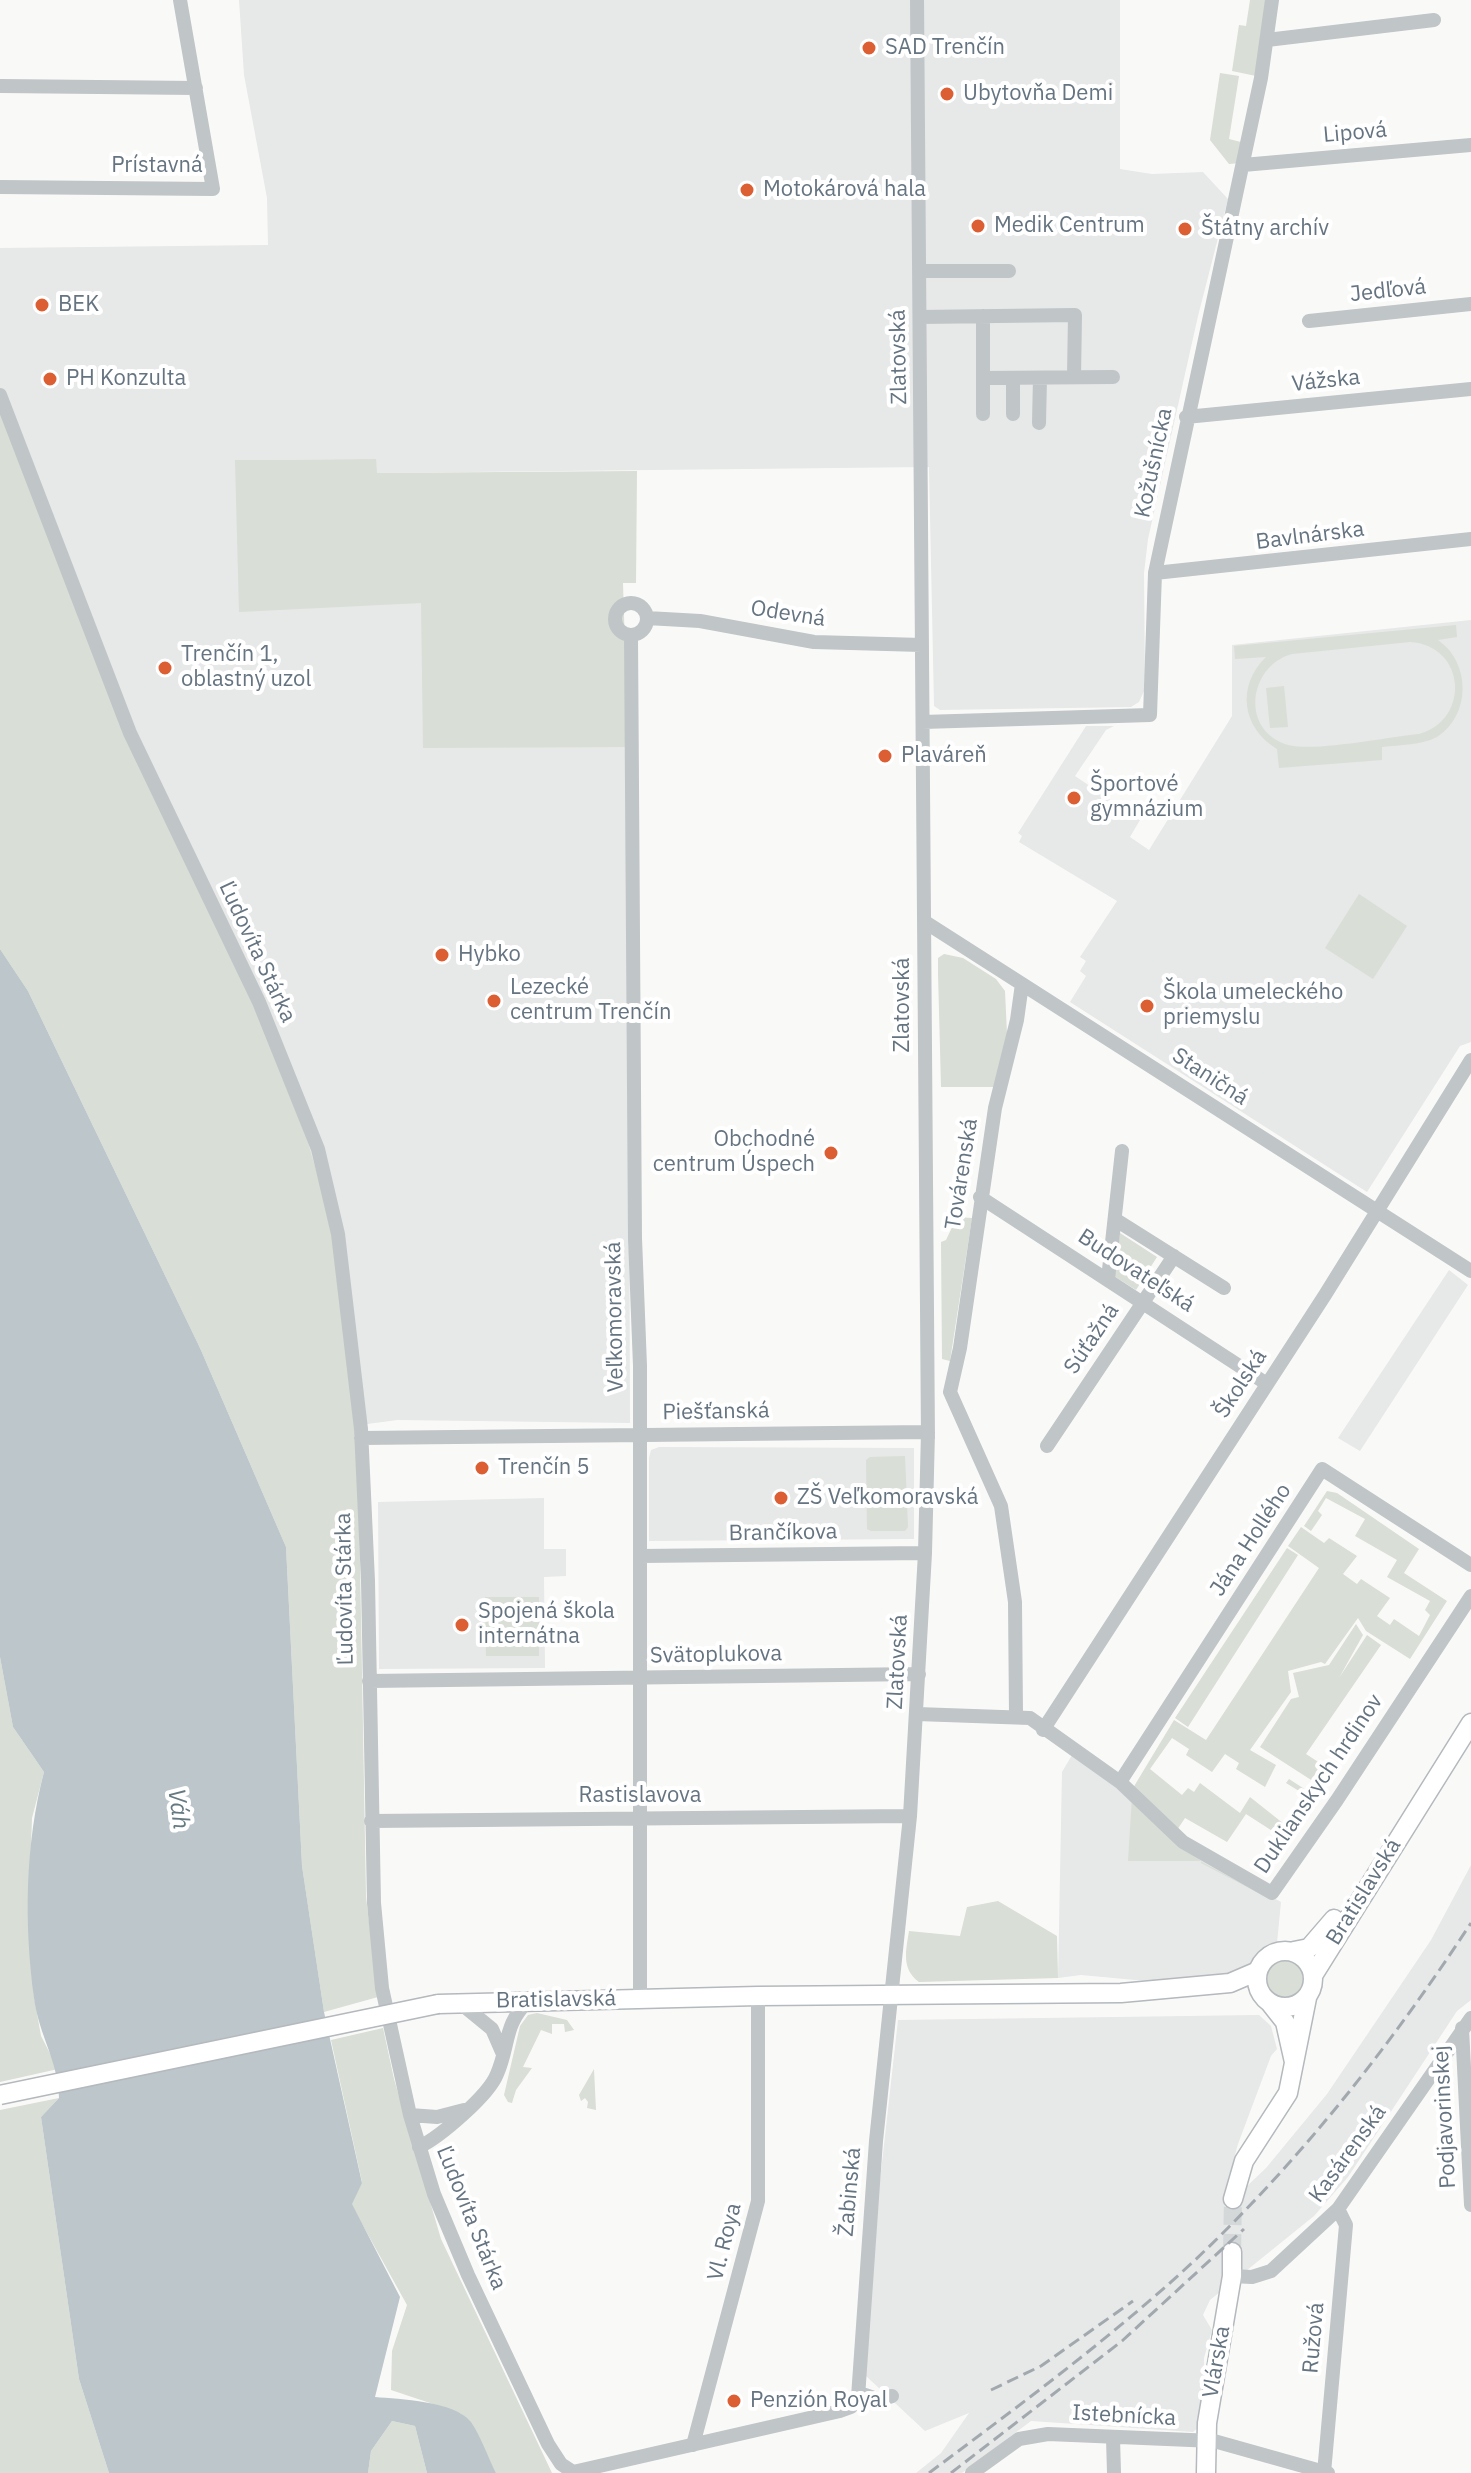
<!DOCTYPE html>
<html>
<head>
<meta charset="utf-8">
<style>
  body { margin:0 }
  canvas { display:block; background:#f9f9f7 }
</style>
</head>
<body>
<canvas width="1471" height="2473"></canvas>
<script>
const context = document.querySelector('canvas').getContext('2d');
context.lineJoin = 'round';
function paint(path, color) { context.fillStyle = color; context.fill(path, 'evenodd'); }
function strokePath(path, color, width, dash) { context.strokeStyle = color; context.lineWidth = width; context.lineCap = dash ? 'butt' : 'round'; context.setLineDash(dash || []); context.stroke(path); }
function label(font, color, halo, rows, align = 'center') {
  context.font = font + ' "IBM Plex Sans",sans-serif'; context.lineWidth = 8; context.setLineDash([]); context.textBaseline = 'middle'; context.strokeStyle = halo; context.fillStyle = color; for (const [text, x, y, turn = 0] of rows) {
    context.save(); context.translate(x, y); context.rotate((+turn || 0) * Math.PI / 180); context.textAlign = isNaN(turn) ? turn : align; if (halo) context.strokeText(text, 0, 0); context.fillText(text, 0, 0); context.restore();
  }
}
paint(new Path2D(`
  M239 0H1120V169L1152 174 1203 172 1228 199 1198 316 1148 539 1144 573 1145 689 1139 702 1131 707 940 710 934 706 929 467 376 473V459L235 460 421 603 628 747 630 1423 397 1420 353 1426 351 1377 262 1022 132 749 0 412V248L268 245 267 198 244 75Z
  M1471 620V1042L1460 1046 1367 1192 1070 1002 1086 976 1080 971 1086 961 1080 957 1117 901 1019 842 1022 836 1018 833 1086 726H1114L1106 730 1075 776 1140 820 1130 837 1149 850 1232 716V645Z
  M1449 1270 1468 1285 1360 1451 1338 1438Z
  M659 1447 914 1448V1539L649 1541V1458L651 1450Z
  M544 1498V1549H566V1576L544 1577 545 1668 379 1669 378 1502Z
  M1072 1755 1112 1781 1205 1860 1281 1902 1277 1943 1250 1967 1220 1976 1146 1981 1081 1975 1058 1978 1062 1772Z
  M1471 1865V2000L1457 2011 1348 2177 1314 2216 1210 2300 1203 2315 1212 2330 1204 2358V2406L1199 2427 1193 2432 1031 2421 962 2473H916L941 2453 969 2413 925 2431 866 2376 876 2216 898 2020 1259 2015 1271 2026 1277 2049 1271 2056 1238 2144 1228 2180 1225 2207 1266 2168 1327 2094 1431 1940Z`), '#e7e8e8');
paint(new Path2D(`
  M1250 0H1273L1261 77 1232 71 1239 25 1246 26Z
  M1220 73 1239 76 1229 139 1245 143 1240 163 1229 164 1210 140Z
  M0 412 132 749 262 1022 295 1098 329 1215 351 1377 359 1506 366 1897 378 1997 324 2012 302 1866 286 1547 200 1348 28 991 0 949Z
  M376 459 377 473 637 471 636 583H623L628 747 423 748 421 603 239 612 235 460Z
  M1456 625 1457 637 1438 640C1471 663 1471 715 1437 737 1421 745 1400 745 1382 747V760L1279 768 1277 749C1242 728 1236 686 1266 657L1235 659 1234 646ZM1410 642C1466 645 1471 720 1419 734 1388 737 1315 752 1288 745 1240 731 1248 666 1292 654Z
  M1284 686 1288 727 1270 728 1266 688Z
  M1359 894 1407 926 1373 979 1325 948Z
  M944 954 963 958 996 979 1005 991 1007 1034 994 1087H941L938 973V958Z
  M957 1217 972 1218 950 1361 942 1359 941 1242 946 1240Z
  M1120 1233 1157 1257 1136 1290 1114 1276Z
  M905 1456 908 1527 905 1531H871L867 1529 866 1460 870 1457Z
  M1327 1491 1337 1493 1419 1549 1404 1573 1447 1601 1410 1659 1366 1631 1358 1618 1325 1664 1321 1662 1288 1671 1291 1692 1250 1750 1276 1765 1265 1787 1236 1769 1239 1763 1225 1754 1212 1772 1186 1755 1189 1749 1172 1738 1150 1769 1182 1795 1188 1788 1194 1792 1200 1783 1240 1813 1250 1797 1284 1824 1289 1815 1298 1820 1312 1799 1286 1783 1289 1779 1320 1799 1291 1843 1246 1814 1227 1842 1185 1818 1177 1830 1133 1788 1174 1720 1206 1740 1319 1568 1288 1546 1301 1527 1324 1543 1329 1538 1357 1556 1343 1574 1357 1584 1361 1579 1390 1598 1377 1616 1390 1625 1394 1619 1419 1636 1430 1615 1425 1610 1430 1601 1387 1577 1397 1560 1355 1536 1365 1519 1326 1498 1318 1511 1322 1515 1311 1531 1304 1526Z
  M1287 1548 1298 1555 1188 1727 1175 1718Z
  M485 1597H539V1656H486Z
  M1356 1624 1363 1635 1339 1678 1367 1635 1381 1645 1306 1754 1326 1767 1338 1765 1322 1787 1260 1747 1291 1699 1299 1697 1293 1673 1329 1665Z
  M0 1657 13 1727 44 1772 32 1818 29 1903 34 1997 41 2036 58 2069 0 2082Z
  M1132 1797 1202 1862 1276 1902 1201 1863V1861H1128Z
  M998 1901 1057 1936 1058 1978 919 1982C901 1969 906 1950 909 1931L960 1936 967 1907Z
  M1266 1979a19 19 0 1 1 38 0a19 19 0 1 1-38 0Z
  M537 2013 567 2020 574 2030 565 2032 564 2024H552V2034L541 2030 523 2067 532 2068 516 2090 512 2103 508 2102 504 2095 520 2026 528 2015Z
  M383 2028 394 2079 441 2239 552 2473H496L469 2420 460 2413 391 2390 392 2351 407 2305 351 2204 362 2182 331 2040Z
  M594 2069 596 2110 587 2108 588 2102 585 2098 581 2101 579 2095Z
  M59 2098 41 2117 79 2379 109 2473H0V2110Z
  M392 2421 415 2426 427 2473H368L371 2451Z`), '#d9ded6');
paint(new Path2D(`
  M0 949 28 991 200 1348 286 1547 302 1866 324 2012 362 2183 352 2204 400 2297 375 2397C399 2399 455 2401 471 2422 481 2437 488 2457 496 2473H427L415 2426 392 2421 371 2451 368 2473H109L79 2379 41 2117 59 2098C58 2060 39 2036 34 1998 24 1924 25 1844 44 1772L13 1727 0 1657Z`), '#bcc6cb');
strokePath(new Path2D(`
  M1232 2252 1233 2199`), '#d4d8d9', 18, [18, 9]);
const major = new Path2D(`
  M1257 1979a28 28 0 1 1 56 0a28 28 0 1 1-56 0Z
  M1294 1951 1309 1948 1334 1919
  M1314 1974 1471 1723
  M1270 2003 1285 2022 1294 2062
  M438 2004 758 1996 1121 1993 1230 1983 1258 1971
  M1233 2199 1244 2161 1288 2093 1307 1998
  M1206 2473 1207 2423 1232 2276V2252`);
strokePath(major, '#b4b9bd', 21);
strokePath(new Path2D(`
  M917 0 928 1438
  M1267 40 1434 20
  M0 86 196 88
  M1243 165 1471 145
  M0 187 213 189 180 0
  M920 271H1009
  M920 317 1075 315 1074 377
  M1309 321 1471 304
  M983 378 1113 377
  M0 395 130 733 259 1002 318 1149 338 1234 361 1429 368 1581 374 1903 382 1988 410 2115 434 2194 468 2275 548 2444 561 2464 573 2472 840 2411 851 2407 858 2397 876 2141 910 1816 925 1553 928 1432
  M983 414V316
  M1013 414V378
  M1186 417 1471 389
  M1039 423 1040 378
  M1155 573 1471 539
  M615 619a16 16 0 1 1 32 0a16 16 0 1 1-32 0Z
  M647 618 700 621 814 642 922 645
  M631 635 635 1238 640 1366V1999
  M923 722 1150 715 1155 573 1261 78 1272 0
  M925 922 1471 1271
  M980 1197 1267 1384
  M1116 1220 1224 1288
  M1108 1279 1122 1151
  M361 1438 928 1432
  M1047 1446 1174 1256
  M640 1556 925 1553
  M369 1681 919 1674
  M917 1714 1030 1718 1120 1782 1183 1842 1272 1893 1337 1800 1471 1596
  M1016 1715 1015 1602 1001 1506 950 1392 960 1348 995 1108 1017 1020 1022 984
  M1043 1730 1325 1295 1471 1060
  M1120 1782 1322 1469 1471 1565
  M371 1821 910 1816
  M459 2002 492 2029 502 2052
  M1462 2028 1471 2205
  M410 2115 437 2117 464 2110
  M419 2147C440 2137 489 2095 497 2074 510 2044 503 2025 529 2000
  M1232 2276 1252 2277 1271 2271 1338 2209 1471 2018
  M859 2393 880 2400 892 2396
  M1113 2438 1114 2473
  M693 2445 758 2201V1996
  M972 2473 1019 2439 1048 2434 1214 2441 1328 2473
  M1324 2473 1346 2225 1338 2209`), '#c0c5c8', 14);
strokePath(major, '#fff', 18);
strokePath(new Path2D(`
  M991 2390 1041 2366 1133 2301
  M929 2473C1020 2405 1111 2338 1194 2261 1300 2161 1391 2045 1471 1923
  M951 2473 1122 2341 1244 2229`), '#a2a9ae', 3, [12, 6]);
const majorBridge = new Path2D(`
  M0 2095 438 2004`);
strokePath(majorBridge, '#b4b9bd', 21, []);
strokePath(majorBridge, '#fff', 18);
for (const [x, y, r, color] of [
  [869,48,8,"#dc5f34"],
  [947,94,8,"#dc5f34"],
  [747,190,8,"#dc5f34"],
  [978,226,8,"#dc5f34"],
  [1185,229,8,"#dc5f34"],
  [42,305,8,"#dc5f34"],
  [50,379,8,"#dc5f34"],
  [165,668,8,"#dc5f34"],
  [885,756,8,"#dc5f34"],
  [1074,798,8,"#dc5f34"],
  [442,955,8,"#dc5f34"],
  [494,1001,8,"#dc5f34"],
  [1147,1006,8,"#dc5f34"],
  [831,1153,8,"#dc5f34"],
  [482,1468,8,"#dc5f34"],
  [781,1498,8,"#dc5f34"],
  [462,1625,8,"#dc5f34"],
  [734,2401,8,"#dc5f34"]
]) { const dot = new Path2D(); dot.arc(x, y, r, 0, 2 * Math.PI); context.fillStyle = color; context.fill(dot); strokePath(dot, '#fff', 3); }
label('22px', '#657480', '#fff', [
  ["SAD Trenčín",885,48],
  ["Ubytovňa Demi",963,94],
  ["Motokárová hala",763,190],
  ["Medik Centrum",994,226],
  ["Štátny archív",1201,229],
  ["BEK",58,305],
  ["PH Konzulta",66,379],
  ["Trenčín 1,",181,655],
  ["oblastný uzol",181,680],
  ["Plaváreň",901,756],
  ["Športové",1090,785],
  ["gymnázium",1090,810],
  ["Hybko",458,955],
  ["Lezecké",510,988],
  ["centrum Trenčín",510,1013],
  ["Škola umeleckého",1163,993],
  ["priemyslu",1163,1018],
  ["Obchodné",815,1140,"right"],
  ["centrum Úspech",815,1165,"right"],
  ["Trenčín 5",498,1468],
  ["ZŠ Veľkomoravská",797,1498],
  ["Spojená škola",478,1612],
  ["internátna",478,1637],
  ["Penzión Royal",750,2401]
], 'left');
label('22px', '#657480', '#fff', [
  ["Lipová",1355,133,-5],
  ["Prístavná",157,166],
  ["Jedľová",1388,291,-6],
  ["Zlatovská",899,357,-91],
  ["Vážska",1326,381,-6],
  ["Kožušnícka",1154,463,-78],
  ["Bavlnárska",1310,536,-7],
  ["Odevná",788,614,9],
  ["Ľudovíta Stárka",257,952,65],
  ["Zlatovská",903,1005,-90],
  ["Staničná",1210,1077,33],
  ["Továrenská",962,1174,-81],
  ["Budovateľská",1136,1271,33],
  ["Veľkomoravská",615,1317,-91],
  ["Súťažná",1092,1339,-56],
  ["Školská",1241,1384,-57],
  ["Piešťanská",716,1412,-1],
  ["Brančíkova",783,1533,-1],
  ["Jána Hollého",1251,1540,-57],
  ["Ľudovíta Stárka",345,1589,-91],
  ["Svätoplukova",716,1655,-1],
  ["Zlatovská",898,1662,-87],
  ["Duklianskych hrdinov",1319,1784,-56],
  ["Rastislavova",640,1796],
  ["Bratislavská",1364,1892,-58],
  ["Bratislavská",556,2000,-1],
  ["Podjavorinskej",1445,2117,-93],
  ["Kasárenská",1348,2154,-54],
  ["Žabinská",850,2192,-85],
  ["Ľudovíta Stárka",471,2218,68],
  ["Vl. Roya",725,2242,-76],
  ["Ružová",1314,2338,-85],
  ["Vlárska",1217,2362,-80],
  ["Istebnícka",1124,2416,3]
]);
label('italic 24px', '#657981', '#fff', [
  ["Váh",178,1809,82]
]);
</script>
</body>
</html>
